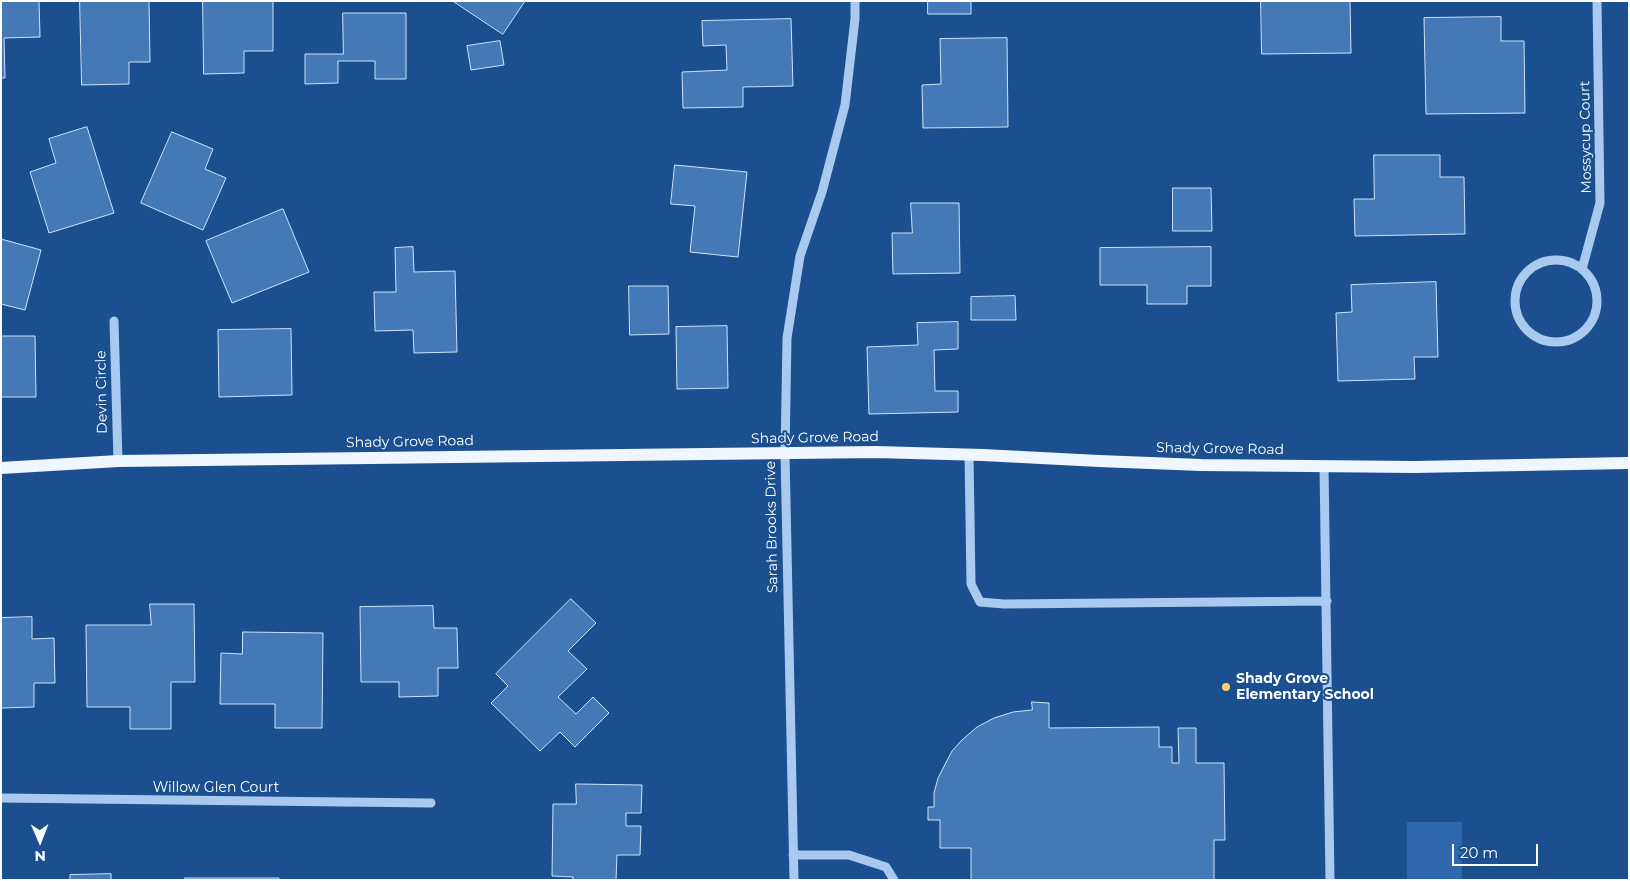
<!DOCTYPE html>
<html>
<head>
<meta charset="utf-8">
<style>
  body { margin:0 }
  #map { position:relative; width:1630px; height:881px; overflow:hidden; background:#1b4f8f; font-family:Montserrat,sans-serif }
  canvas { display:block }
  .frame { position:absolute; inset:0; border:2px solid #fff; pointer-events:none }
  .north { position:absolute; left:15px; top:816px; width:50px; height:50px; -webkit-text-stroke:4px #1b4f8f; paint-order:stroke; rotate:179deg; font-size:14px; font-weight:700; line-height:20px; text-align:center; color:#fff }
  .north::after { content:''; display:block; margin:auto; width:18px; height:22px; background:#fff; clip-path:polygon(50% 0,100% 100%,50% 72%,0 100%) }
  .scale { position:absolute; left:1452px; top:844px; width:86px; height:22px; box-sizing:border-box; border:2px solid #fff; border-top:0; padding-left:6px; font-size:15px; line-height:18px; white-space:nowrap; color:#fff; -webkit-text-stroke:4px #1b4f8f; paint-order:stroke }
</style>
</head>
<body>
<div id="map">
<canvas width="1630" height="881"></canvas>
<div class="frame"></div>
<div class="north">N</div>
<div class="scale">20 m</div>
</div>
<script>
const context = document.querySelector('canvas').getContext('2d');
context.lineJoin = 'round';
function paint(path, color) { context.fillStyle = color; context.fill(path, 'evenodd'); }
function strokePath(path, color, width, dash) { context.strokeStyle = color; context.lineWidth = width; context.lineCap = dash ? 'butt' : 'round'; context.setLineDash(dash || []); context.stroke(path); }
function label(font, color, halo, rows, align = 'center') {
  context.font = font + ' Montserrat,sans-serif'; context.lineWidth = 4; context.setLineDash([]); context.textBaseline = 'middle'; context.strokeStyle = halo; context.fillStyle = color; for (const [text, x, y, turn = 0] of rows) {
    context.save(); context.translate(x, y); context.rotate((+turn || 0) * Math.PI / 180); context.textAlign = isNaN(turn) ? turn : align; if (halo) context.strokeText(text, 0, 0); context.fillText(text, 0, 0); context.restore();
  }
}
paint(new Path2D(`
  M1407 822H1462V879H1407Z`), '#2e69ad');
const building = new Path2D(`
  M1 1H39L40 37 4 38 5 78H1Z
  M80 1H149L150 62H129V84L82 85Z
  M203 1H273V51H244V73L204 74Z
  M453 1H525L503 34Z
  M928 1H971V14H928Z
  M1261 1H1350L1351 53 1262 54Z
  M343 13H406V79H375V61H338V83L305 84V54H343Z
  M1501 17V41H1524L1525 113 1426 114 1424 18Z
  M791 19 793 86 743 87V107L683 108 682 72 727 70 726 45 703 46 702 21Z
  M1007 38 1008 127 923 128 922 85 941 84 940 39Z
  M500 41 504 65 471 70 467 46Z
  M87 127 114 213 49 233 30 172 56 163 49 139Z
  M172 132 213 149 205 169 226 178 203 230 141 203Z
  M1374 155H1440V177H1464L1465 234 1355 236 1354 199H1374Z
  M675 165 747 172 738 257 690 252 695 206 671 204Z
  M1173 188H1211L1212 231H1173Z
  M911 203H959L960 273 893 274 892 233H912Z
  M283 209 309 272 232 303 206 241Z
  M1 239 41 250 25 310 1 304Z
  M413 247 414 272 455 271 457 352 414 353 413 330 375 331 374 292H396L395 248Z
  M1211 247V286H1187V304H1147V285H1100V248Z
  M1436 282 1438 357H1414L1415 379 1338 381 1336 313 1352 312 1351 285Z
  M629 286H668L669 334 630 335Z
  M1015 296 1016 320H971V297Z
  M958 322V349L934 350 935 391H958V412L869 414 867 347 918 345 917 323Z
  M727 326 728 388 677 389 676 327Z
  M291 329 292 395 219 397 218 330Z
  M1 336H35L36 397H1Z
  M571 599 596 623 568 651 587 669 558 697 576 714 593 697 609 713 575 747 560 732 540 751 491 703 508 686 496 674Z
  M150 604H194L195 682H171V729H130V707H87L86 625H151Z
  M433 606 434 628H457L458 668H438V696L399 697V682H361L360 607Z
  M32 617V639L54 638 55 683H34V707L1 708V618Z
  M243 632 323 633 322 728H275V704H220L221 653 242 654Z
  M1032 702 1049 703V728L1159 727V747H1172V763H1179L1178 728H1196V763H1224L1225 840H1214V880H971V848H940V820H928V807H934V793L938 778 952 751 962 740 977 727 994 718 1013 712 1032 710Z
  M576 784 642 785 641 813H626V826H641L640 855H617L616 880H573V877L552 876 553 804H576Z
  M111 874V880H70V875Z
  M185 878H279V880H185Z`);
paint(building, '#4478b7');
strokePath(building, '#cfe3fa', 1);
strokePath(new Path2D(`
  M1515 301a41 41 0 1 1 82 0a41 41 0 1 1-82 0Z
  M1582 269 1600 203 1597 1
  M114 321 118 461
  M969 454 971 584 980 602 1004 604 1327 601
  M1324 466 1330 880
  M1 798 431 803
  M793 855H849L886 867 894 880
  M794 880 785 454 787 338 800 256 822 192 845 105 855 19V1`), '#a9c9ee', 9);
strokePath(new Path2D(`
  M1 468 118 461 876 452 983 455 1099 461 1201 465 1415 467 1629 463`), '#f0f6ff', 12);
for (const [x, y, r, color] of [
  [1226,687,5,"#ffd166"]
]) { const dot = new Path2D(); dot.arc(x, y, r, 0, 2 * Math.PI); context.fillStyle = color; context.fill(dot); strokePath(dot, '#1b4f8f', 2); }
label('14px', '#fff', '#1b4f8f', [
  ["Mossycup Court",1586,137,-91],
  ["Devin Circle",102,392,-91],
  ["Shady Grove Road",815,438,-1],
  ["Shady Grove Road",410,442,-1],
  ["Shady Grove Road",1220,449,1],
  ["Sarah Brooks Drive",772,527,-91],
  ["Willow Glen Court",216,788]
]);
label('bold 14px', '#fff', '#1b4f8f', [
  ["Shady Grove",1236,679],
  ["Elementary School",1236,695]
], 'left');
</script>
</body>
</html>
